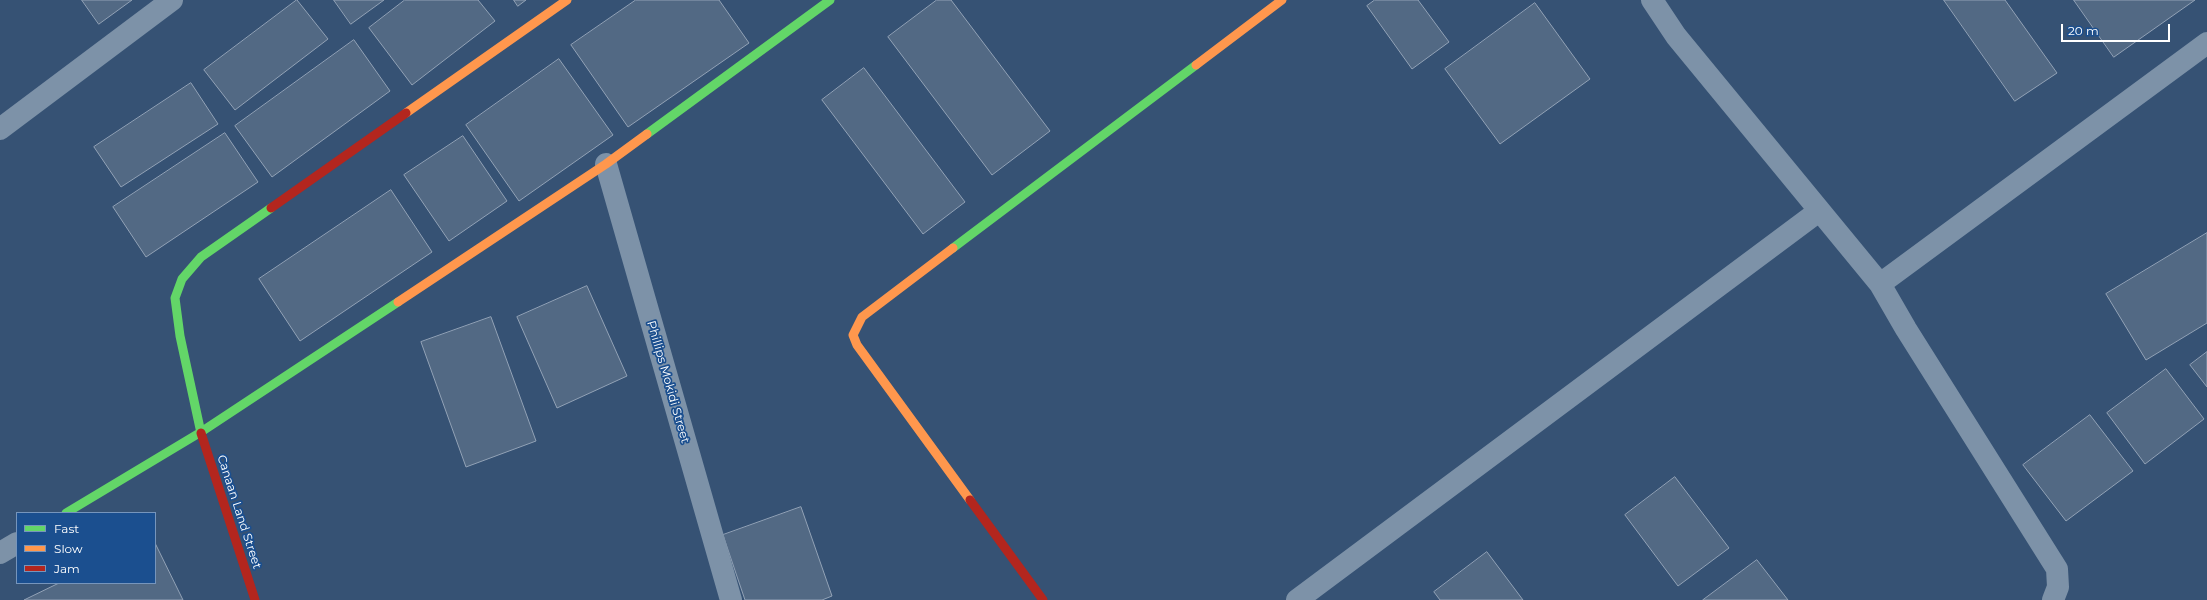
<!DOCTYPE html>
<html>
<head>
<meta charset="utf-8">
<style>
  body { margin:0 }
  #map { position:relative; width:2207px; height:600px; overflow:hidden; background:#365274; font-family:Montserrat,sans-serif }
  canvas { display:block }
  .legend { position:absolute; left:16px; top:512px; width:140px; height:72px; box-sizing:border-box; background:#1b4f8f; border:1px solid #7695bc; margin:0; padding:5px 7px; list-style:none; font-size:12px; color:#fff }
  .legend li { display:flex; align-items:center; gap:8px; height:20px }
  .legend b { width:20px; border:1px solid #7695bc }
  .scale { position:absolute; left:2061px; top:24px; width:109px; height:18px; box-sizing:border-box; border:2px solid #fff; border-top:0; padding-left:5px; font-size:12px; line-height:14px; white-space:nowrap; color:#fff; -webkit-text-stroke:3px #1b4f8f; paint-order:stroke }
</style>
</head>
<body>
<div id="map">
<canvas width="2207" height="600"></canvas>
<ul class="legend">
<li><b style="height:5px;background:#63d668"></b>Fast</li>
<li><b style="height:5px;background:#ff974d"></b>Slow</li>
<li><b style="height:5px;background:#b3261e"></b>Jam</li>
</ul>
<div class="scale">20 m</div>
</div>
<script>
const context = document.querySelector('canvas').getContext('2d');
context.lineJoin = 'round';
function paint(path, color) { context.fillStyle = color; context.fill(path, 'evenodd'); }
function strokePath(path, color, width, dash) { context.strokeStyle = color; context.lineWidth = width; context.lineCap = dash ? 'butt' : 'round'; context.setLineDash(dash || []); context.stroke(path); }
function label(font, color, halo, rows, align = 'center') {
  context.font = font + ' Montserrat,sans-serif'; context.lineWidth = 3.5; context.setLineDash([]); context.textBaseline = 'middle'; context.strokeStyle = halo; context.fillStyle = color; for (const [text, x, y, turn = 0] of rows) {
    context.save(); context.translate(x, y); context.rotate((+turn || 0) * Math.PI / 180); context.textAlign = isNaN(turn) ? turn : align; if (halo) context.strokeText(text, 0, 0); context.fillText(text, 0, 0); context.restore();
  }
}
const building = new Path2D(`
  M82 0H132L99 24Z
  M297 0 328 39 235 110 204 70Z
  M334 0H384L351 24Z
  M405 0H478L495 21 412 85 369 28Z
  M514 0H526L518 6Z
  M636 0H719L749 43 628 127 571 45Z
  M937 0H951L1050 131 992 175 888 37Z
  M1375 0H1418L1449 42 1412 69 1367 6Z
  M1944 0H2005L2057 73 2015 101Z
  M2074 0H2195L2114 57Z
  M1535 3 1590 79 1500 144 1445 69Z
  M354 40 390 91 272 177 235 126Z
  M559 59 613 135 519 201 466 125Z
  M864 68 965 202 923 234 822 100Z
  M191 83 218 124 121 187 94 147Z
  M225 133 258 182 146 257 113 207Z
  M463 136 507 201 449 241 404 175Z
  M391 190 432 252 300 341 259 279Z
  M2207 233V323L2146 360 2106 294Z
  M587 286 627 376 557 408 517 317Z
  M491 317 536 441 466 467 421 342Z
  M2207 352V387L2190 365Z
  M2166 369 2204 419 2145 464 2107 413Z
  M2090 415 2133 471 2066 521 2023 465Z
  M1675 477 1729 548 1678 586 1625 515Z
  M801 507 832 596 822 600H745L723 535Z
  M155 543 183 600H24L59 583H155Z
  M1487 552 1523 600H1440L1434 592Z
  M1757 560 1788 600H1703Z`);
paint(building, '#526984');
strokePath(building, '#92a2b6', 1);
strokePath(new Path2D(`
  M1652 0 1676 36 1880 284 1906 329 2057 569 2058 587 2053 600
  M0 129 172 0
  M606 164 731 600
  M1880 284 2207 43
  M0 553 17 543
  M1297 600 1819 211`), '#7d92a8', 22);
strokePath(new Path2D(`
  M647 134 830 0
  M953 248 1196 65
  M201 433 180 336 175 298 182 279 201 257 271 208
  M66 513 201 432 398 302`), '#63d668', 9);
strokePath(new Path2D(`
  M1196 65 1282 0
  M406 113 567 0
  M953 248 862 317 853 335 857 345 970 500
  M398 302 606 164 647 134`), '#ff974d', 9);
strokePath(new Path2D(`
  M271 208 406 113
  M201 433 255 600
  M970 500 1043 600`), '#b3261e', 9);
label('12px', '#fff', '#1b4f8f', [
  ["Phillips Mokidi Street",668,382,74],
  ["Canaan Land Street",239,512,72]
]);
</script>
</body>
</html>
